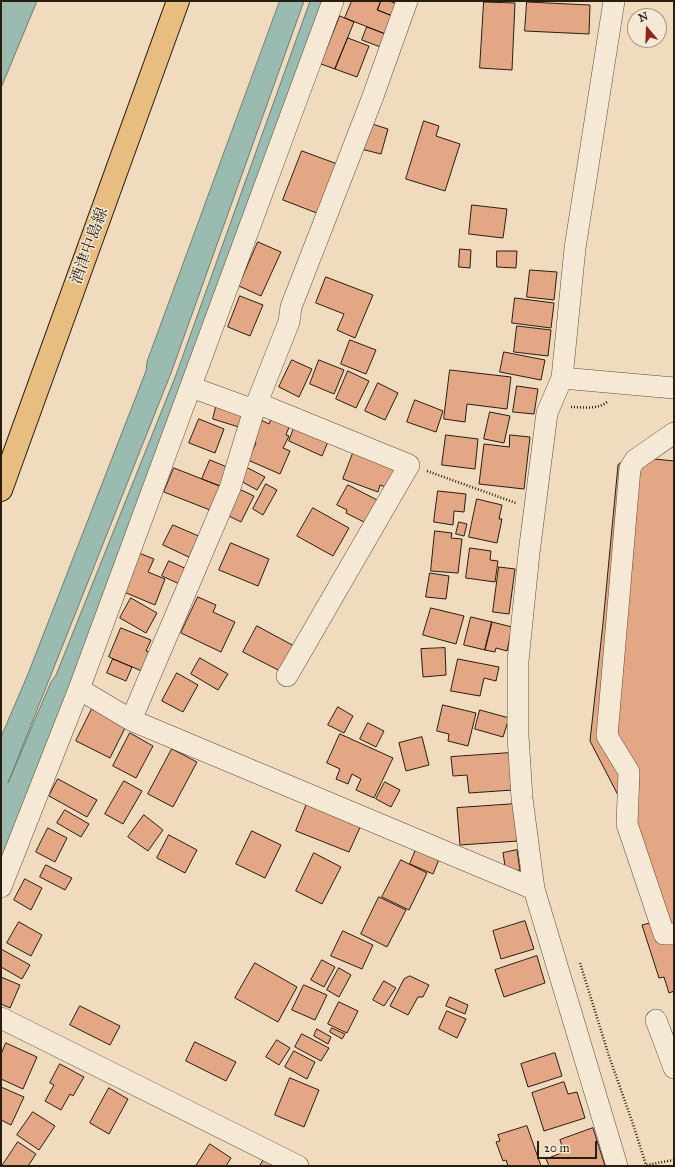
<!DOCTYPE html>
<html>
<head>
<meta charset="utf-8">
<style>
  body { margin:0 }
  #map { position:relative; width:675px; height:1167px; overflow:hidden; background:#f0dbbf; font-family:"IM FELL Great Primer",serif }
  canvas { display:block }
  .frame { position:absolute; inset:0; border:2px solid #291d10; pointer-events:none }
  .north { position:absolute; left:627px; top:8px; width:40px; height:40px; box-sizing:border-box; background:#f5e8d5; border:1px solid #a39786; border-radius:50%; rotate:341deg; font-size:11px; font-weight:700; line-height:16px; text-align:center; color:#291d10 }
  .north::after { content:''; display:block; margin:auto; width:14px; height:18px; background:#8f2418; clip-path:polygon(50% 0,100% 100%,50% 72%,0 100%) }
  .scale { position:absolute; left:537px; top:1141px; width:60px; height:18px; box-sizing:border-box; border:2px solid #291d10; border-top:0; padding-left:5px; font-size:12px; line-height:14px; white-space:nowrap; color:#291d10; -webkit-text-stroke:3px #f5e8d5; paint-order:stroke }
</style>
</head>
<body>
<div id="map">
<canvas width="675" height="1167"></canvas>
<div class="frame"></div>
<div class="north">N</div>
<div class="scale">20 m</div>
</div>
<script>
const context = document.querySelector('canvas').getContext('2d');
context.lineJoin = 'round';
function paint(path, color) { context.fillStyle = color; context.fill(path, 'evenodd'); }
function strokePath(path, color, width, dash) { context.strokeStyle = color; context.lineWidth = width; context.lineCap = dash ? 'butt' : 'round'; context.setLineDash(dash || []); context.stroke(path); }
function label(font, color, halo, rows, align = 'center') {
  context.font = font + ' "IM FELL Great Primer","Noto Serif JP",serif'; context.lineWidth = 3; context.setLineDash([]); context.textBaseline = 'middle'; context.strokeStyle = halo; context.fillStyle = color; for (const [text, x, y, turn = 0] of rows) {
    context.save(); context.translate(x, y); context.rotate((+turn || 0) * Math.PI / 180); context.textAlign = isNaN(turn) ? turn : align; if (halo) context.strokeText(text, 0, 0); context.fillText(text, 0, 0); context.restore();
  }
}
const water = new Path2D(`
  M1 1H37L1 88Z
  M280 1H304L171 373 8 783 51 682 56 675 176 375 310 1H332L191 389 1 862V737L28 674 146 371 147 362Z`);
paint(water, '#9abbaf');
strokePath(water, '#6d7c6f', 1);
const building = new Path2D(`
  M352 1H381L377 10 395 17 388 35 345 18Z
  M381 1H389L400 5 395 17 378 10Z
  M484 2 515 3 512 70 480 68Z
  M527 2 590 5 589 34 525 31Z
  M340 16 354 22 335 69 321 64Z
  M367 27 388 35 383 48 362 40Z
  M348 38 369 46 357 77 335 69Z
  M424 121 439 126 436 136 460 144 445 191 406 179Z
  M369 123 388 129 381 154 361 149Z
  M302 151 340 165 322 215 283 200Z
  M472 205 507 209 503 238 469 234Z
  M258 242 281 252 261 296 239 286Z
  M460 249 471 250 470 268 459 267Z
  M497 251H517L516 268 497 267Z
  M530 270 557 272 554 300 527 297Z
  M326 277 373 295 355 338 337 330 344 314 316 303Z
  M240 296 263 305 250 336 228 327Z
  M515 298 554 303 551 328 512 323Z
  M517 326 551 330 548 356 514 352Z
  M350 340 376 350 366 374 341 364Z
  M504 352 545 360 541 380 500 372Z
  M292 360 312 369 299 397 279 387Z
  M319 360 344 370 334 394 310 384Z
  M450 370 511 377 507 409 467 404 465 422 444 419Z
  M348 371 369 381 356 408 336 399Z
  M378 383 398 393 385 420 365 411Z
  M517 386 538 389 534 414 513 412Z
  M415 400 443 411 436 432 407 422Z
  M216 407 245 417 242 428 213 419Z
  M490 412 510 416 504 443 484 439Z
  M199 419 224 429 215 453 189 443Z
  M259 419 269 424 271 419 289 427 286 435 289 436 283 448 290 451 280 474 248 460 256 443 250 440Z
  M296 423 330 437 322 456 289 441Z
  M446 435 478 439 475 469 442 465Z
  M510 435 530 437 524 489 479 484 484 444 509 447Z
  M650 445 645 458 674 461V991L669 993 664 977 659 978 642 925 654 922 620 799 590 741 603 623 618 465Z
  M355 448 397 463 388 488 380 485 378 492 343 479Z
  M210 460 232 469 225 488 202 479Z
  M246 467 265 477 257 490 239 480Z
  M174 468 225 488 215 512 164 492Z
  M266 484 277 490 263 515 253 509Z
  M348 485 381 502 370 525 346 513 347 510 337 505Z
  M237 488 254 496 241 522 225 514Z
  M438 491 466 494 464 512 454 511 453 525 434 522Z
  M477 499 502 505 499 519H502L497 543 469 537Z
  M313 508 349 528 333 556 297 536Z
  M459 522 467 524 464 536 456 534Z
  M173 525 201 537 191 558 163 545Z
  M435 531 452 533 451 538 462 539 458 573 431 571Z
  M231 543 269 559 258 586 219 570Z
  M470 548 491 551 490 560 498 561 495 582 466 578Z
  M139 553 154 559 148 572 165 579 155 605 124 592Z
  M169 561 191 571 184 586 162 576Z
  M499 567 515 569 509 614 493 612Z
  M430 573 449 576 446 599 426 597Z
  M198 597 216 605 213 612 235 622 221 652 181 633Z
  M131 598 157 613 146 633 120 618Z
  M431 608 464 616 456 644 423 635Z
  M471 617 492 622 485 650 464 645Z
  M492 622 512 627 507 651 496 648 495 652 485 650Z
  M257 626 296 647 282 672 243 652Z
  M121 628 151 640 146 651 152 653 144 672 109 657Z
  M445 648 446 675 423 677 421 649Z
  M200 658 228 674 218 690 191 674Z
  M113 659 132 667 126 681 107 673Z
  M458 659 499 667 496 681 484 678 480 696 451 691Z
  M177 673 198 685 183 712 162 701Z
  M443 705 476 713 468 746 448 741 449 734 437 731Z
  M338 707 353 716 344 733 328 725Z
  M92 709 126 726 110 758 76 741Z
  M480 710 509 718 503 737 475 729Z
  M368 723 384 731 376 747 360 739Z
  M130 733 153 746 136 778 113 766Z
  M340 734 393 758 374 798 356 790 361 779 352 774 348 784 336 779 340 769 327 763Z
  M422 737 429 765 406 771 399 743Z
  M172 749 197 762 173 807 148 794Z
  M510 753 513 790 469 793 467 775 453 776 451 757Z
  M58 779 97 800 87 817 49 796Z
  M124 781 142 791 123 824 105 814Z
  M385 782 400 790 391 807 376 799Z
  M308 801 362 823 349 852 296 831Z
  M516 804 518 841 460 845 457 808Z
  M65 810 89 824 81 837 57 823Z
  M144 815 163 830 148 851 128 837Z
  M48 828 67 838 55 862 36 852Z
  M252 831 281 845 265 878 236 864Z
  M169 835 197 850 185 873 157 858Z
  M417 847 440 857 433 874 410 864Z
  M517 850 520 870 506 872 503 853Z
  M314 853 341 867 322 904 296 891Z
  M401 860 427 873 409 910 382 897Z
  M46 865 72 878 65 890 40 877Z
  M25 879 42 888 31 910 14 900Z
  M379 897 406 910 387 947 361 934Z
  M525 921 534 949 501 959 493 931Z
  M19 922 42 935 31 956 7 943Z
  M343 931 373 945 362 969 331 956Z
  M1 949 30 965 22 979 1 967Z
  M537 956 545 983 504 997 495 970Z
  M322 960 335 967 324 987 311 980Z
  M255 963 297 987 278 1022 235 998Z
  M339 968 351 975 339 997 327 990Z
  M410 976 429 985 423 997H418L408 1015 390 1006 404 979Z
  M1 977 20 985 10 1008 1 1004Z
  M384 981 396 988 384 1006 373 1000Z
  M304 985 327 995 315 1020 292 1010Z
  M450 997 468 1005 465 1014 446 1006Z
  M339 1002 358 1011 347 1033 328 1024Z
  M80 1006 120 1026 110 1045 70 1025Z
  M447 1011 466 1019 457 1038 439 1029Z
  M332 1028 345 1034 342 1039 330 1032Z
  M317 1029 331 1037 328 1044 314 1036Z
  M302 1034 329 1048 321 1061 295 1047Z
  M277 1040 290 1048 279 1065 266 1057Z
  M195 1042 236 1062 226 1081 186 1061Z
  M6 1043 37 1057 23 1089 1 1079V1055Z
  M294 1051 315 1062 307 1079 285 1067Z
  M555 1053 562 1076 528 1087 521 1064Z
  M60 1064 84 1077 73 1096 70 1094 61 1110 45 1101 54 1085 50 1083Z
  M290 1078 319 1090 304 1127 275 1115Z
  M564 1082 568 1094 577 1092 585 1118 544 1131 532 1093Z
  M1 1087 24 1097 11 1125 1 1120Z
  M109 1088 128 1099 109 1134 90 1123Z
  M33 1112 55 1126 39 1150 17 1135Z
  M527 1126 541 1166H508L506 1160 503 1161 496 1142 500 1141 498 1135Z
  M593 1128 605 1166H549L546 1159 564 1152 560 1140Z
  M18 1142 36 1154 28 1166H2Z
  M210 1144 231 1158 226 1166H196Z
  M264 1159 277 1166H260Z`);
paint(building, '#e3a785');
strokePath(building, '#291d10', 1);
const minor = new Path2D(`
  M614 1 575 248 562 378 547 413 529 553 518 661V736L522 798 534 889 617 1166
  M562 378 674 388
  M191 387 254 410 289 322 291 307 372 99 407 1
  M257 403 409 465 287 676
  M674 433 635 460 630 468 607 736 629 772 627 824 664 934H674
  M79 689 131 720 534 889
  M131 720 230 488 254 410
  M1 887 79 689 333 1
  M1 1018 298 1166
  M656 1020 674 1068`);
const major = new Path2D(`
  M1 490 178 1`);
strokePath(minor, '#5b4c3c', 22);
strokePath(major, '#291d10', 24);
strokePath(new Path2D(`
  M571 407C583 407 597 410 607 402
  M427 471 516 503
  M580 963 609 1056 633 1124 646 1165 674 1160`), '#291d10', 2.5, [1, 2]);
strokePath(minor, '#f5e8d5', 21);
strokePath(major, '#e8be80', 22);
label('16px', '#291d10', '#f5e8d5', [
  ["酒津中島線",90,246,-70]
]);
</script>
</body>
</html>
